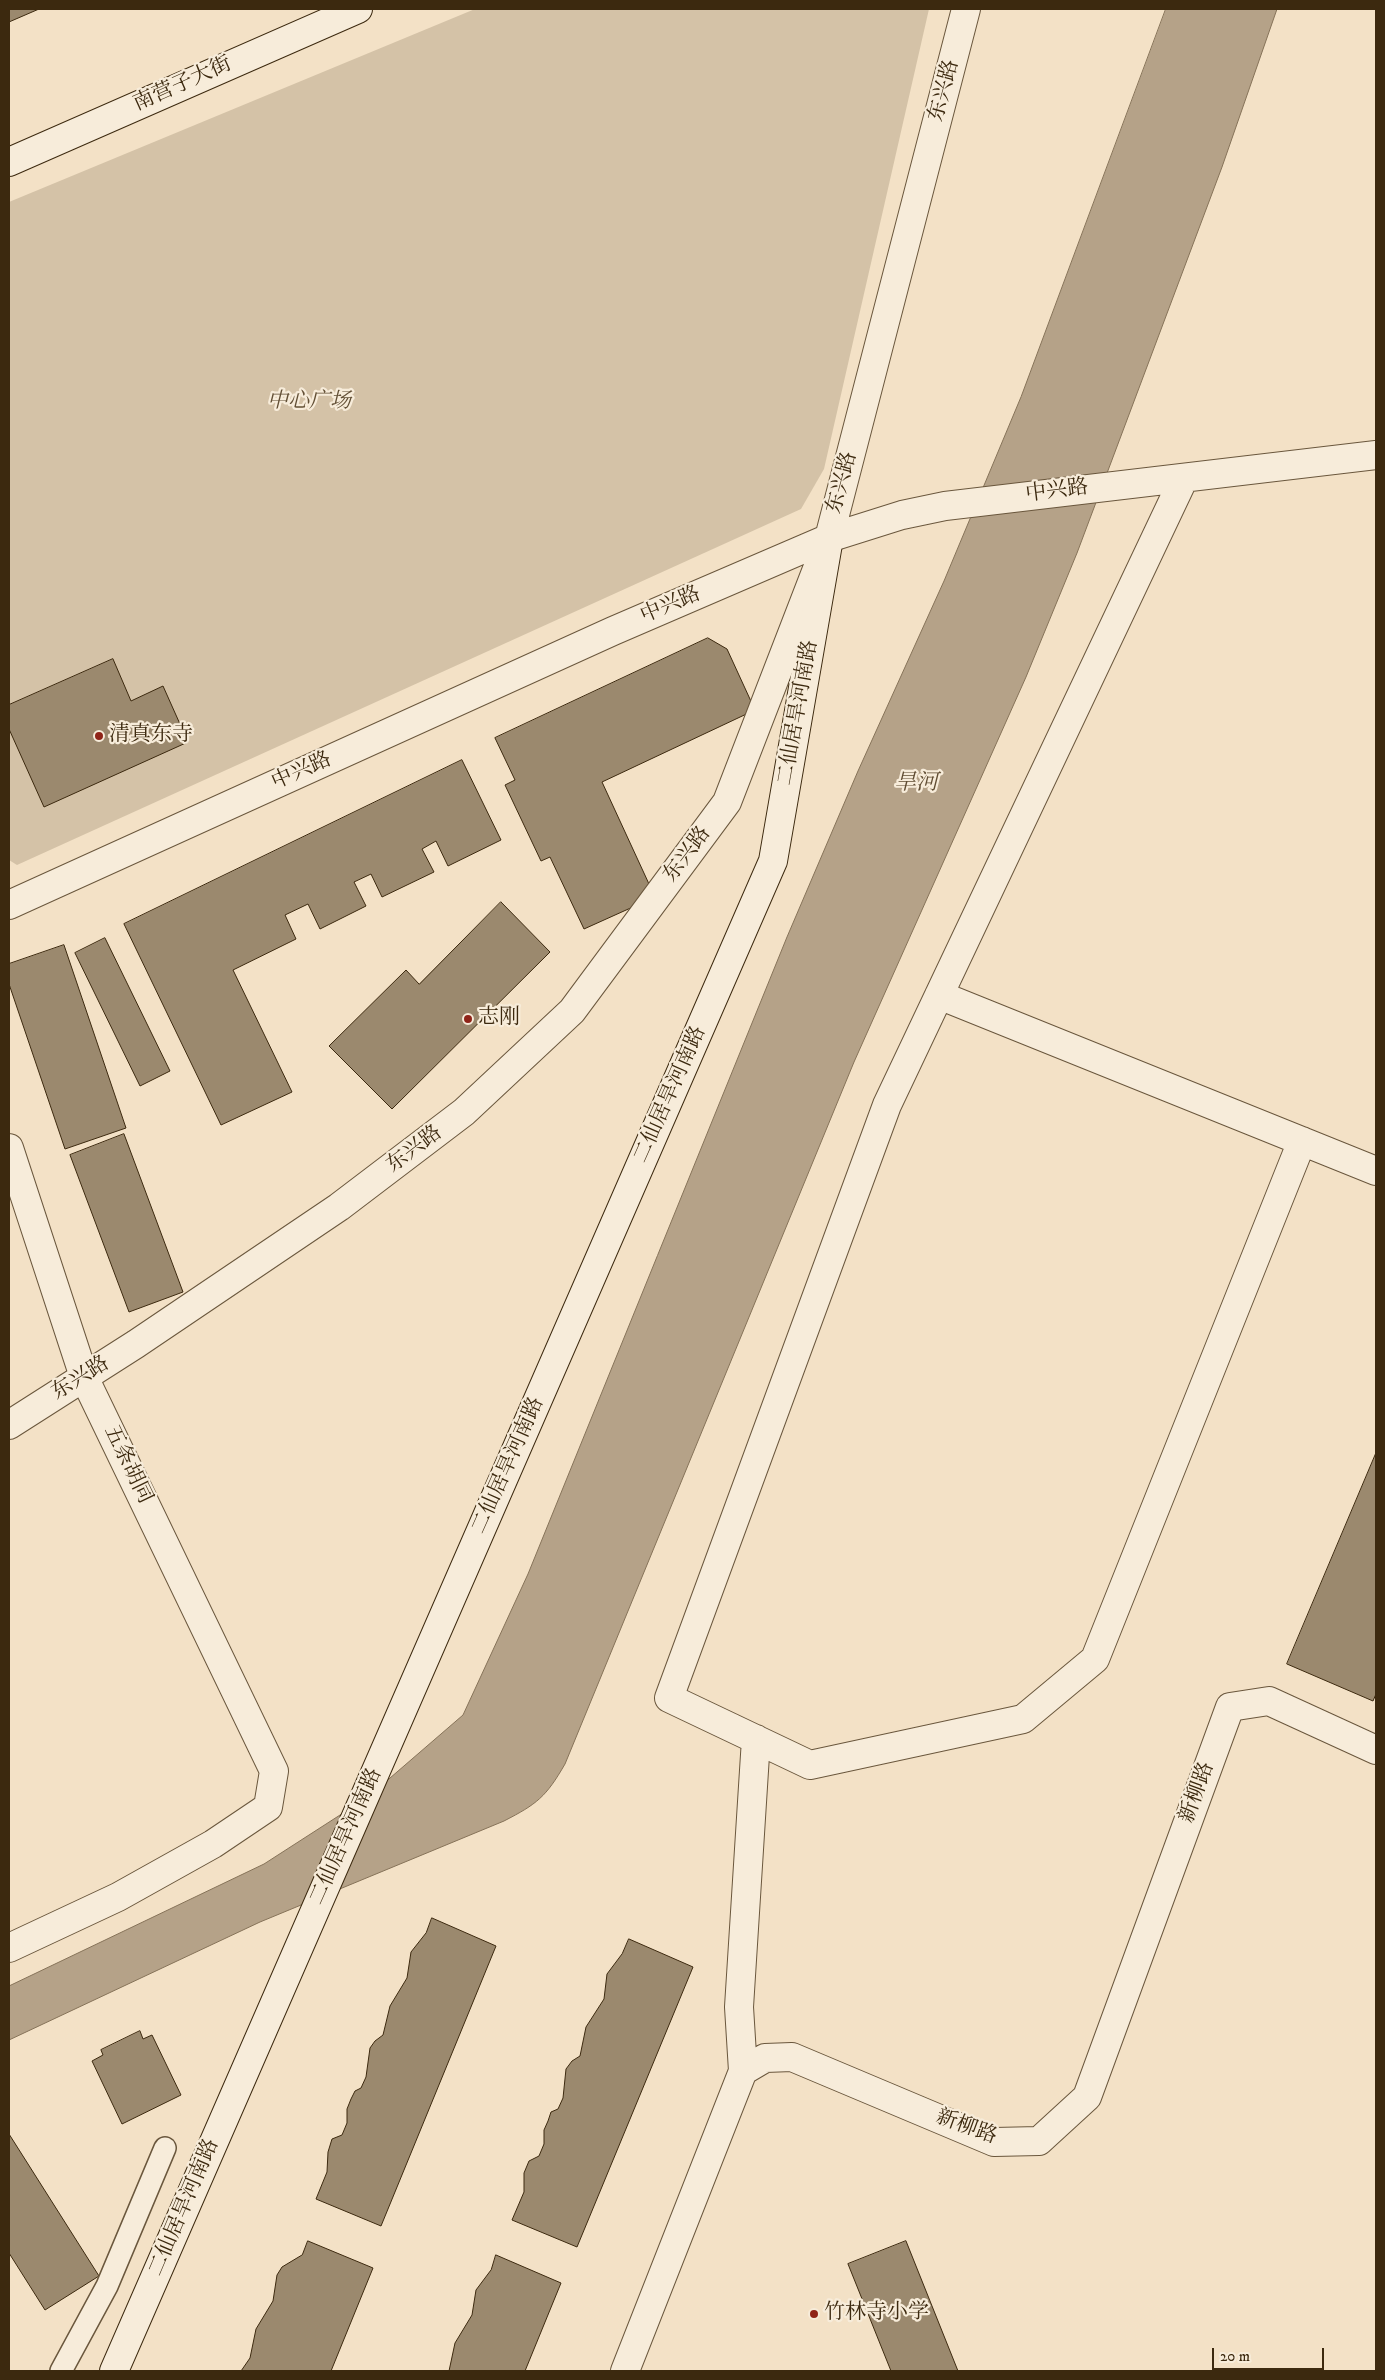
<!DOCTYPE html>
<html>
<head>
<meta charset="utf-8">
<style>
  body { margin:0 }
  #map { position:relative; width:1385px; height:2380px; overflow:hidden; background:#f3e1c6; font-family:"IM FELL DW Pica",serif }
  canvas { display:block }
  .frame { position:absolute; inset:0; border:10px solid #3c290f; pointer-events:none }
  .scale { position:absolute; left:1212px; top:2348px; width:112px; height:22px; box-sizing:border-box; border:2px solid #3c290f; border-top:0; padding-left:6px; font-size:15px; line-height:18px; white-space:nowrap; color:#3c290f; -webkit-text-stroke:4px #f7ecda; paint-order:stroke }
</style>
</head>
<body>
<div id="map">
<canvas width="1385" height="2380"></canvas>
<div class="frame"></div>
<div class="scale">20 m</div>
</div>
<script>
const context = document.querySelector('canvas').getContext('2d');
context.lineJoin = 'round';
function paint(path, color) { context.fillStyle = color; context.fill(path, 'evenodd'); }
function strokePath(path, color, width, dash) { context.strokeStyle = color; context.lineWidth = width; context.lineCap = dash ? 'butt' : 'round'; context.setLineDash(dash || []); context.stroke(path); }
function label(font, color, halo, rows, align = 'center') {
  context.font = font + ' "IM FELL DW Pica","Noto Serif SC",serif'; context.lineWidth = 4.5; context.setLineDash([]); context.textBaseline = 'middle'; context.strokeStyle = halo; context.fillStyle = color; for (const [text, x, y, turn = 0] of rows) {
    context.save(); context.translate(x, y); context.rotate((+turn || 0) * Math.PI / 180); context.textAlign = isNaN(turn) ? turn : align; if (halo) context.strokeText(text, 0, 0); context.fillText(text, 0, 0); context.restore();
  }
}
paint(new Path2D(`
  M475 9H929L824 469 801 509 17 865 9 860V202Z`), '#d4c2a7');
const water = new Path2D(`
  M1166 9H1277L1222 167 1077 553 1026 677 854 1062 565 1764C546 1797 537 1804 504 1821L260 1922 9 2040V1986L264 1864 368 1797 463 1715 528 1574 787 937 858 771 944 581 1021 397Z`);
paint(water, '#b5a288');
strokePath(water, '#857258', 1);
const building = new Path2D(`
  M9 9H39L9 22Z
  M708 638 727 649 755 710 602 782 655 897 584 929 550 857 541 861 505 785 515 780 495 738Z
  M113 659 131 701 163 686 188 742 44 807 9 729V705Z
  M462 760 501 840 448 866 436 841 422 849 434 872 382 897 371 874 354 882 366 906 320 929 308 904 285 915 296 939 233 970 292 1092 221 1125 124 924Z
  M501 902 550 952 392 1109 329 1046 406 970 419 984Z
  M105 938 170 1071 140 1086 75 953Z
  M64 945 126 1128 65 1149 9 984V964Z
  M124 1134 183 1292 129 1312 70 1155Z
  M1376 1453V1694L1373 1701 1287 1664Z
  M432 1918 496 1946 381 2226 316 2199 327 2172 328 2152 332 2139 342 2135 347 2123V2109L351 2099 355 2091 361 2088 366 2077 370 2048 375 2041 383 2035 390 2006 407 1978 411 1952 426 1933Z
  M629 1939 693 1967 577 2247 512 2220 524 2192V2173L529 2161 539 2156 544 2144V2130L548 2121 551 2112 558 2109 563 2098 566 2069 572 2061 580 2056 586 2027 604 1999 607 1974 622 1954Z
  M140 2031 143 2039 152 2035 181 2095 122 2124 92 2061 103 2055 101 2050Z
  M9 2134 99 2276 45 2310 9 2253Z
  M308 2241 373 2268 331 2371H241L250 2358 256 2329 273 2301 277 2275 282 2267 302 2255Z
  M906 2241 958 2371H891L848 2264Z
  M496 2255 561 2283 525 2371H449L455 2343 472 2315 476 2290 491 2270Z`);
paint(building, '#9b896e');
strokePath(building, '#3c290f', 1);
const lane = new Path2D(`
  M61 2371 107 2286 165 2148`);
const street = new Path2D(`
  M1184 478 887 1105 669 1698 810 1765 1023 1719 1095 1659 1302 1141
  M9 905 613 631 829 538 902 515 945 506 1376 455
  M939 995 1376 1171
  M9 1148 84 1377 274 1771 268 1807 213 1844 118 1897 9 1948
  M9 1425 136 1344 339 1207 464 1112 572 1011 727 802 829 538 966 9
  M743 2071 739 2007 756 1739
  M625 2371 743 2071 765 2058 792 2057 994 2142 1039 2141 1087 2097 1230 1707 1269 1701 1376 1750`);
const secondary = new Path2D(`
  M9 162 358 9
  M114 2371 773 861 829 538`);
strokePath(lane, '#6a573d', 24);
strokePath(street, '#6a573d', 30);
strokePath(secondary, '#3c290f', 30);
strokePath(lane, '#f7ecda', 21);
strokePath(street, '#f7ecda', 28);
strokePath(secondary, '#f7ecda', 28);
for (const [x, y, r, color] of [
  [99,736,5,"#8f2418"],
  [468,1019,5,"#8f2418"],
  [814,2314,5,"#8f2418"]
]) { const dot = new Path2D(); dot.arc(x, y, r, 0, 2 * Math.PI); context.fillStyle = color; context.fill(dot); strokePath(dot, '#f7ecda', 2); }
label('21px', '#3c290f', '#f7ecda', [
  ["南营子大街",183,85,-24],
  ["东兴路",945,91,-75],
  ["东兴路",843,483,-75],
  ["中兴路",1057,492,-7],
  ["中兴路",671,606,-23],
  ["二仙居旱河南路",799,713,-80],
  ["中兴路",302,772,-24],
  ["东兴路",688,855,-53],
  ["二仙居旱河南路",671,1095,-66],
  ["东兴路",415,1150,-37],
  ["东兴路",81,1379,-32],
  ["五条胡同",127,1465,64],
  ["二仙居旱河南路",509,1466,-66],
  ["新柳路",1198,1793,-70],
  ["二仙居旱河南路",347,1837,-66],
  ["新柳路",966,2128,20],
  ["二仙居旱河南路",185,2208,-67]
]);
label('italic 21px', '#624f35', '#f7ecda', [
  ["中心广场",309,403]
]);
label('21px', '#3c290f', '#f7ecda', [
  ["清真东寺",109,736],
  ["志刚",478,1019],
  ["竹林寺小学",824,2314]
], 'left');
label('italic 22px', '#604d33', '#f7ecda', [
  ["旱河",916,784]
]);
</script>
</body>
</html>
